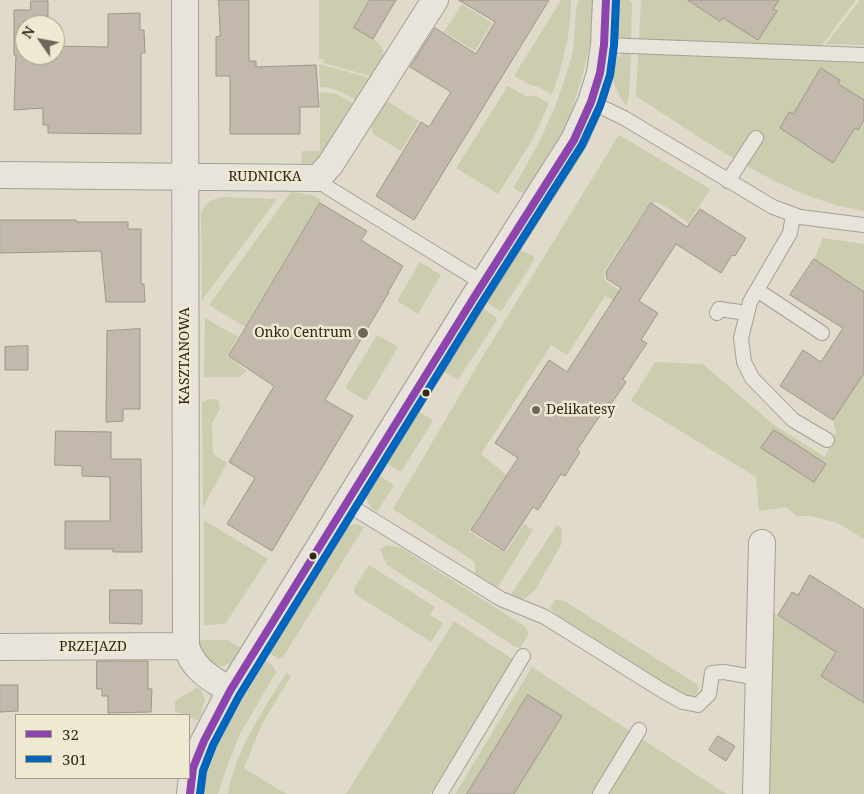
<!DOCTYPE html>
<html>
<head>
<meta charset="utf-8">
<style>
  body { margin:0 }
  #map { position:relative; width:864px; height:794px; overflow:hidden; background:#dfdaca; font-family:"Noto Serif",serif }
  canvas { display:block }
  .legend { position:absolute; left:15px; top:714px; width:175px; height:65px; box-sizing:border-box; background:#f0e9d1; border:1px solid #a39c89; margin:0; padding:6px 9px; list-style:none; font-size:15px; color:#30281e }
  .legend li { display:flex; align-items:center; gap:10px; height:25px }
  .legend b { width:25px; border:1px solid #a39c89 }
  .north { position:absolute; left:15px; top:15px; width:50px; height:50px; box-sizing:border-box; background:#f0e9d1; border:1px solid #a39c89; border-radius:50%; rotate:303deg; font-size:14px; font-weight:700; line-height:20px; text-align:center; color:#30281e }
  .north::after { content:''; display:block; margin:auto; width:18px; height:22px; background:#6d665a; clip-path:polygon(50% 0,100% 100%,50% 72%,0 100%) }
</style>
</head>
<body>
<div id="map">
<canvas width="864" height="794"></canvas>
<ul class="legend">
<li><b style="height:6px;background:#8e44ad"></b>32</li>
<li><b style="height:6px;background:#0065bd"></b>301</li>
</ul>
<div class="north">N</div>
</div>
<script>
const context = document.querySelector('canvas').getContext('2d');
context.lineJoin = 'round';
function paint(path, color) { context.fillStyle = color; context.fill(path, 'evenodd'); }
function strokePath(path, color, width, dash) { context.strokeStyle = color; context.lineWidth = width; context.lineCap = dash ? 'butt' : 'round'; context.setLineDash(dash || []); context.stroke(path); }
function label(font, color, halo, rows, align = 'center') {
  context.font = font + ' "Noto Serif",serif'; context.lineWidth = 5; context.setLineDash([]); context.textBaseline = 'middle'; context.strokeStyle = halo; context.fillStyle = color; for (const [text, x, y, turn = 0] of rows) {
    context.save(); context.translate(x, y); context.rotate((+turn || 0) * Math.PI / 180); context.textAlign = isNaN(turn) ? turn : align; if (halo) context.strokeText(text, 0, 0); context.fillText(text, 0, 0); context.restore();
  }
}
paint(new Path2D(`
  M319 0H370L354 27C363 33 386 42 383 56 382 63 375 70 371 76L323 63 324 59H319Z
  M561 0H571C571 33 563 64 552 95L537 86H532L514 76Z
  M579 0H594L591 39 586 62 572 111 553 153 528 191 522 193 513 188C540 144 561 100 573 50 576 34 573 15 579 0Z
  M616 0H629L632 3 631 39H623L616 35Z
  M641 0H856L810 61 864 63V211C782 198 705 140 636 96Z
  M860 0H864V45L826 44Z
  M462 4 492 23 475 51 444 32Z
  M623 54H631L629 96 626 106C618 93 600 63 623 54Z
  M319 64 369 78 356 100C344 93 333 87 320 87Z
  M508 86 526 96H536L549 103 533 139 498 194 456 168Z
  M320 92 337 94 354 104 317 162 313 166 301 169 302 151H320Z
  M387 101 419 121 401 151 373 134 371 126Z
  M619 135 710 189 689 223 658 202 649 204 604 271 605 281 624 293 619 304 605 296 567 355 551 345 481 454 507 475 469 531 505 553 524 524 533 530 497 589 475 575V562L393 509 480 361Z
  M291 192 312 195 321 200 245 327 209 305Z
  M224 197 277 199 202 300 201 214C205 203 213 198 224 197Z
  M823 238 864 244V292L814 259Z
  M519 249 533 256 534 260 502 310 500 311 486 302Z
  M420 262 441 275 418 314 397 301Z
  M482 308 496 317 497 320 458 380 443 371Z
  M205 318 238 337 228 356 247 371 239 377H204Z
  M377 335 398 347 366 401 345 388Z
  M655 362 703 364 774 425 825 457 836 432 833 420 864 373V539L838 523 811 516H797L786 507 759 511 756 477 631 401Z
  M210 399 218 400 220 409 212 423 213 454 227 463 203 507 202 402Z
  M418 411 432 420 431 424 401 472 386 463Z
  M378 475 394 485 377 512C359 499 369 489 378 475Z
  M204 520 268 559 225 624 204 625Z
  M355 524 364 527 283 657 278 659 268 652 345 528Z
  M557 525 562 529 561 545 535 590 526 598 520 599 510 596Z
  M388 545 401 548 523 625 527 629 528 635 520 648 516 647 387 565 380 549Z
  M369 565 435 607 430 615 443 623 431 642 355 594 354 588Z
  M555 600H560L566 602 697 684 699 687 696 695 690 698 685 696 557 615 550 608Z
  M767 613 778 615 823 643 838 648 821 676 864 703V794H763Z
  M454 621 514 660 430 794H346Z
  M196 640H228L243 649C221 679 211 665 196 640Z
  M263 659 272 665 276 672 240 734 226 769 218 794H201L207 768 222 729Z
  M532 667 726 794H455Z
  M286 673 291 676 262 724 244 768 286 794H228C236 749 263 711 286 673Z
  M196 688 201 689 205 699 200 719 196 720 189 717V715L175 712V701Z`), '#cbcdae');
const building = new Path2D(`
  M219 0H249V61H256V67L316 65 319 107H300V134H230V76H216V37L220 36Z
  M370 0H396L373 39 354 28Z
  M459 0H549L414 220 376 196 421 122 429 127 451 92 410 67 435 28 476 54 495 22Z
  M688 0H779L773 9 777 11 758 40 723 18 720 21Z
  M31 1H48V25H25V55H55V46L108 47V14L140 13V30H144L145 53H141V134L48 133V125H43V108L14 110 16 55H14V10H30Z
  M821 68 840 80 838 84 864 100V120L858 130 855 128 833 163 780 128 789 112 793 114Z
  M320 203 367 231 361 240 403 266 388 292H389L325 400 353 416 272 551 227 524 255 478 229 462 274 386 229 356Z
  M651 203 687 227 700 209 746 238 735 256 732 255 721 273 676 244 639 301 658 313 641 340 647 343 623 379 626 382 611 404 609 402 577 450 580 452 565 476 561 474 538 510 533 507 504 551 471 530 518 458 495 443 549 360 567 372 621 288 607 279 606 272Z
  M0 220H76V222H128V229H141V284H144L145 302H106L101 251 0 253Z
  M814 259 864 292V373L833 420 780 386 803 350 821 362 843 328 790 295Z
  M140 329V409H123V421L106 422 107 331Z
  M28 346V370H5V347Z
  M774 430 826 464 814 482 761 448Z
  M56 431 111 432V459H141L142 552H113V549H65V521H110V477L82 476V466L55 465Z
  M810 575 864 609V703L821 676 836 652 778 615 792 592 798 595Z
  M110 590H142V624L110 623Z
  M97 661H148V689H152L151 712 108 713V696H102V689H97Z
  M0 685H18V711L0 712Z
  M528 695 562 716 514 794H467Z
  M718 736 735 746 726 761 709 750Z`);
paint(building, '#c2b9ac');
strokePath(building, '#9e968a', 1);
const service = new Path2D(`
  M604 45 864 55
  M591 102 624 118 773 207 800 217 864 225
  M318 178 327 187 483 283
  M728 181 756 138
  M793 215 790 233 750 302 741 338 744 362 752 378 793 420 827 440
  M757 290 822 333
  M717 313 719 309 747 313
  M347 504 501 599 545 617 663 691 683 702 698 705 709 694 712 673 724 672 758 678
  M440 794 523 656
  M600 794 639 730`);
const minor = new Path2D(`
  M185 0 186 646C194 671 210 677 230 691
  M0 175 318 178 330 165 435 0
  M0 647 186 646
  M190 794 193 768 204 741 230 691 473 299 574 140 591 102 600 73 604 45 606 0
  M756 794 762 543`);
strokePath(service, '#a49f94', 16);
strokePath(minor, '#a49f94', 28);
strokePath(service, '#e8e4db', 14);
strokePath(minor, '#e8e4db', 26);
strokePath(new Path2D(`
  M190 794 193 768 204 741 230 691 473 299 574 140 591 102 600 73 604 45 606 0`), '#8e44ad', 8);
strokePath(new Path2D(`
  M200 794 203 771 213 745 239 696 481 304 582 145 600 106 610 75 614 45 616 0`), '#0065bd', 8);
for (const [x, y, r, color] of [
  [363,333,6,"#6d665a"],
  [426,393,4.5,"#30281e"],
  [536,410,5,"#6d665a"],
  [313,556,4.5,"#30281e"]
]) { const dot = new Path2D(); dot.arc(x, y, r, 0, 2 * Math.PI); context.fillStyle = color; context.fill(dot); strokePath(dot, '#f0e9d1', 2); }
label('14px', '#30281e', '#f0e9d1', [
  ["RUDNICKA",265,177],
  ["KASZTANOWA",185,356,-90],
  ["PRZEJAZD",93,647]
]);
label('14px', '#30281e', '#f0e9d1', [
  ["Onko Centrum",352,333],
  ["Delikatesy",546,410,"left"]
], 'right');
</script>
</body>
</html>
